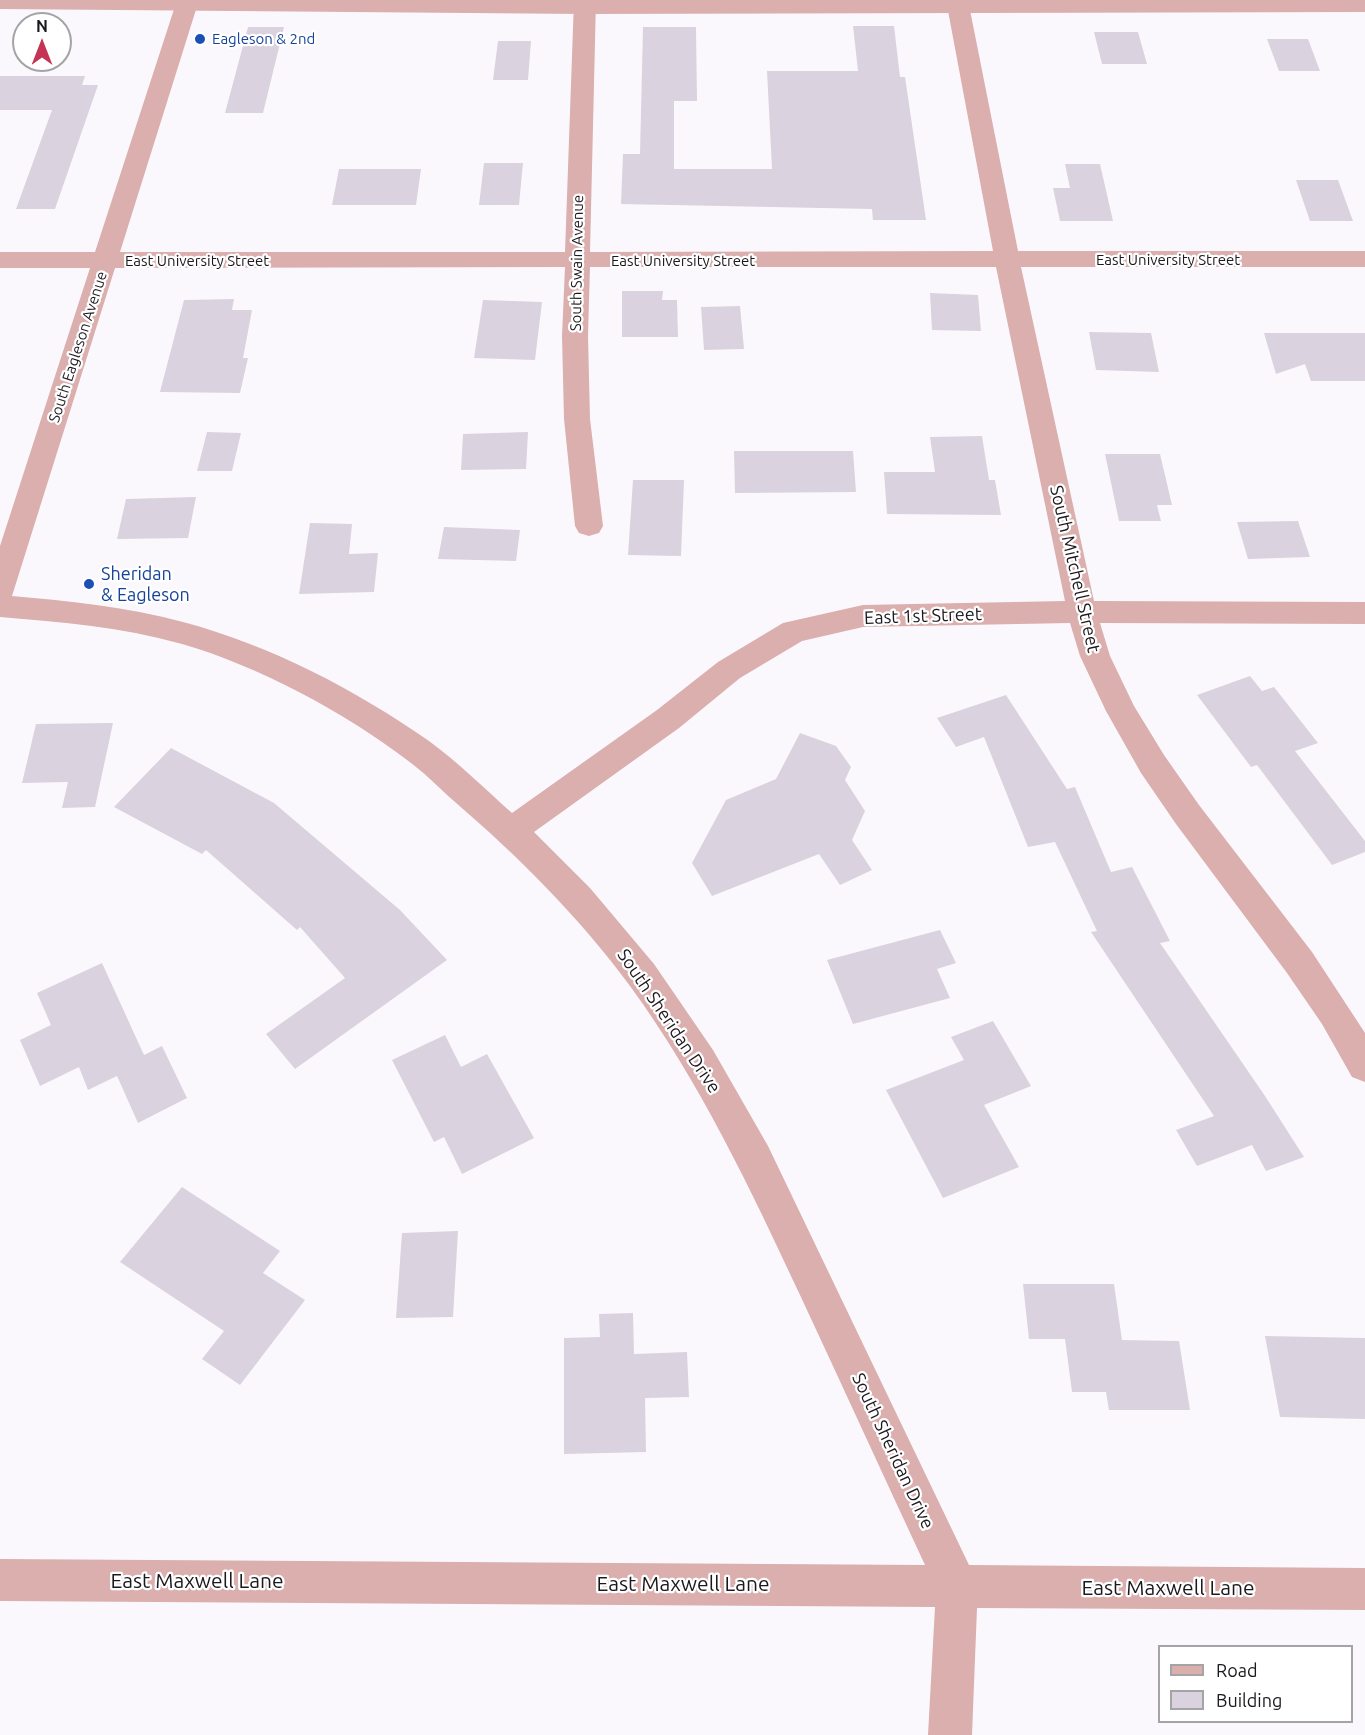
<!DOCTYPE html>
<html>
<head>
<meta charset="utf-8">
<style>
  body { margin:0 }
  #map { position:relative; width:1365px; height:1735px; overflow:hidden; background:#fbf8fd; font-family:Ubuntu,sans-serif }
  canvas { display:block }
  .legend { position:absolute; left:1158px; top:1645px; width:195px; height:78px; box-sizing:border-box; background:#fff; border:2px solid #a4a3a5; margin:0; padding:8px 10px; list-style:none; font-size:18px; color:#1c191e }
  .legend li { display:flex; align-items:center; gap:12px; height:30px }
  .legend b { width:30px; border:2px solid #a4a3a5 }
  .north { position:absolute; left:12px; top:12px; width:60px; height:60px; box-sizing:border-box; background:#fff; border:2px solid #a4a3a5; border-radius:50%; rotate:0deg; font-size:16px; font-weight:700; line-height:24px; text-align:center; color:#1c191e }
  .north::after { content:''; display:block; margin:auto; width:21px; height:27px; background:#c43455; clip-path:polygon(50% 0,100% 100%,50% 72%,0 100%) }
</style>
</head>
<body>
<div id="map">
<canvas width="1365" height="1735"></canvas>
<ul class="legend">
<li><b style="height:8px;background:#daafae"></b>Road</li>
<li><b style="height:16px;background:#dad2df"></b>Building</li>
</ul>
<div class="north">N</div>
</div>
<script>
const context = document.querySelector('canvas').getContext('2d');
context.lineJoin = 'round';
function paint(path, color) { context.fillStyle = color; context.fill(path, 'evenodd'); }
function strokePath(path, color, width, dash) { context.strokeStyle = color; context.lineWidth = width; context.lineCap = dash ? 'butt' : 'round'; context.setLineDash(dash || []); context.stroke(path); }
function label(font, color, halo, rows, align = 'center') {
  context.font = font + ' Ubuntu,sans-serif'; context.lineWidth = 4.5; context.setLineDash([]); context.textBaseline = 'middle'; context.strokeStyle = halo; context.fillStyle = color; for (const [text, x, y, turn = 0] of rows) {
    context.save(); context.translate(x, y); context.rotate((+turn || 0) * Math.PI / 180); context.textAlign = isNaN(turn) ? turn : align; if (halo) context.strokeText(text, 0, 0); context.fillText(text, 0, 0); context.restore();
  }
}
paint(new Path2D(`
  M853 26H894L900 77H905L926 220H873L872 209 621 204 623 154H640L643 27H696L697 101H674V169H772L767 71H858Z
  M248 27H284L263 113H225Z
  M1094 32H1138L1147 64H1102Z
  M1267 39H1308L1320 71H1279Z
  M498 41H531L528 80H493Z
  M0 76H85L82 85H98L55 209H16L52 110H0Z
  M484 163H523L519 205H479Z
  M1065 164H1100L1113 221H1060L1053 188H1070Z
  M339 169H421L416 205H332Z
  M1296 180H1338L1353 221H1310Z
  M622 291H663L662 300H677L678 337H622Z
  M930 293 978 295 981 331 932 330Z
  M234 299 232 310H252L243 358H248L240 393 160 392 184 300Z
  M483 300 542 302 535 360 474 358Z
  M740 306 744 349 704 350 701 307Z
  M1089 332 1151 333 1159 372 1096 370Z
  M1264 333H1365V381H1311L1305 364 1276 374Z
  M207 432 241 433 232 471H197Z
  M528 432 526 469 461 470 463 434Z
  M982 436 989 480H995L1001 515 887 514 884 472H935L930 437Z
  M734 451H853L856 492 735 493Z
  M1105 454H1160L1172 505H1157L1161 521H1119Z
  M633 480H684L681 556 628 555Z
  M196 497 188 538 117 539 126 499Z
  M1298 521 1310 557 1248 559 1237 522Z
  M310 523 352 524 349 554 378 553 374 592 299 594Z
  M444 527 520 530 516 561 438 559Z
  M1250 676 1262 691 1274 687 1318 743 1295 751 1365 841V852L1332 865 1257 765 1251 767 1197 695Z
  M1006 695 1067 789 1075 787 1111 872 1132 867 1170 941 1160 943 1265 1096 1304 1157 1266 1171 1252 1145 1197 1166 1176 1130 1214 1116 1091 932 1097 931 1055 842 1028 847 984 737 956 747 937 718Z
  M113 723 95 807 62 808 68 782 22 783 36 724Z
  M800 733 836 746 851 767 845 780 865 811 852 840 872 870 840 885 819 854 712 896 692 863 726 800 776 779Z
  M171 748 274 803 400 910 447 960 295 1069 266 1034 345 978 300 927 297 930 206 850 202 854 114 807Z
  M940 930 956 963 937 969 950 998 853 1024 827 960Z
  M102 963 144 1055 162 1046 187 1098 138 1123 117 1076 88 1090 79 1067 40 1086 20 1040 51 1025 37 993Z
  M993 1021 1031 1086 984 1105 1019 1167 943 1198 886 1090 964 1060 951 1037Z
  M445 1035 461 1067 487 1054 534 1138 462 1174 444 1137 434 1142 392 1060Z
  M182 1187 280 1251 263 1273 305 1300 240 1385 202 1359 224 1331 120 1262Z
  M458 1231 453 1317 396 1318 402 1233Z
  M1023 1284H1114L1122 1340 1179 1341 1190 1410H1109L1106 1392H1072L1065 1339H1029Z
  M633 1313 634 1354 687 1352 689 1397 645 1398 646 1452 564 1454V1338L600 1337 599 1314Z
  M1265 1336 1365 1338V1419L1280 1417Z`), '#dad2df');
paint(new Path2D(`
  M177 0H199L120 252H565L574 0H596L590 252 993 251 946 0H968L1018 251H1365V267H1021L1094 601 1365 602V624L1100 623 1110 656 1134 706 1164 755 1199 805 1312 952 1365 1033V1082L1352 1077 1322 1024 1287 973 1176 824 1141 773 1106 711 1080 656 1070 623 863 627 802 641 740 678 679 728 534 832 590 888 654 964 713 1050 768 1146 969 1565 1365 1568V1610L977 1608 972 1735H928L935 1607 0 1601V1559L925 1565C883 1475 842 1385 800 1295 750 1188 700 1082 630 986 580 918 519 857 455 802 439 788 424 772 407 760 346 713 256 665 182 644 122 627 61 622 0 617V546L90 268H0V252H95ZM565 267 562 336 564 419 575 526 579 533 589 536 599 533 603 526 590 419 588 336 590 267H996L1065 601 863 605 783 623 718 662 657 710 512 813C485 789 458 762 429 741 356 690 270 645 183 622 127 607 70 601 12 596L115 268Z`), '#daafae');
paint(new Path2D(`
  M0 0H1365V12L585 14 0 9Z`), '#daafae');
for (const [x, y, r, color] of [
  [200,39,6,"#1a4fb4"],
  [89,584,6,"#1a4fb4"]
]) { const dot = new Path2D(); dot.arc(x, y, r, 0, 2 * Math.PI); context.fillStyle = color; context.fill(dot); strokePath(dot, '#fff', 2); }
label('15px', '#164399', '#fff', [
  ["Eagleson & 2nd",212,39]
], 'left');
label('15px', '#1c191e', '#fff', [
  ["East University Street",1168,260],
  ["East University Street",197,261],
  ["East University Street",683,261],
  ["South Swain Avenue",577,263,-89],
  ["South Eagleson Avenue",78,347,-72]
]);
label('18px', '#1c191e', '#fff', [
  ["South Mitchell Street",1075,569,77],
  ["East 1st Street",923,616,-2],
  ["South Sheridan Drive",669,1021,56],
  ["South Sheridan Drive",893,1451,65]
]);
label('18px', '#164399', '#fff', [
  ["Sheridan",101,574],
  ["& Eagleson",101,595]
], 'left');
label('21px', '#1c191e', '#fff', [
  ["East Maxwell Lane",197,1581],
  ["East Maxwell Lane",683,1584],
  ["East Maxwell Lane",1168,1588]
]);
</script>
</body>
</html>
